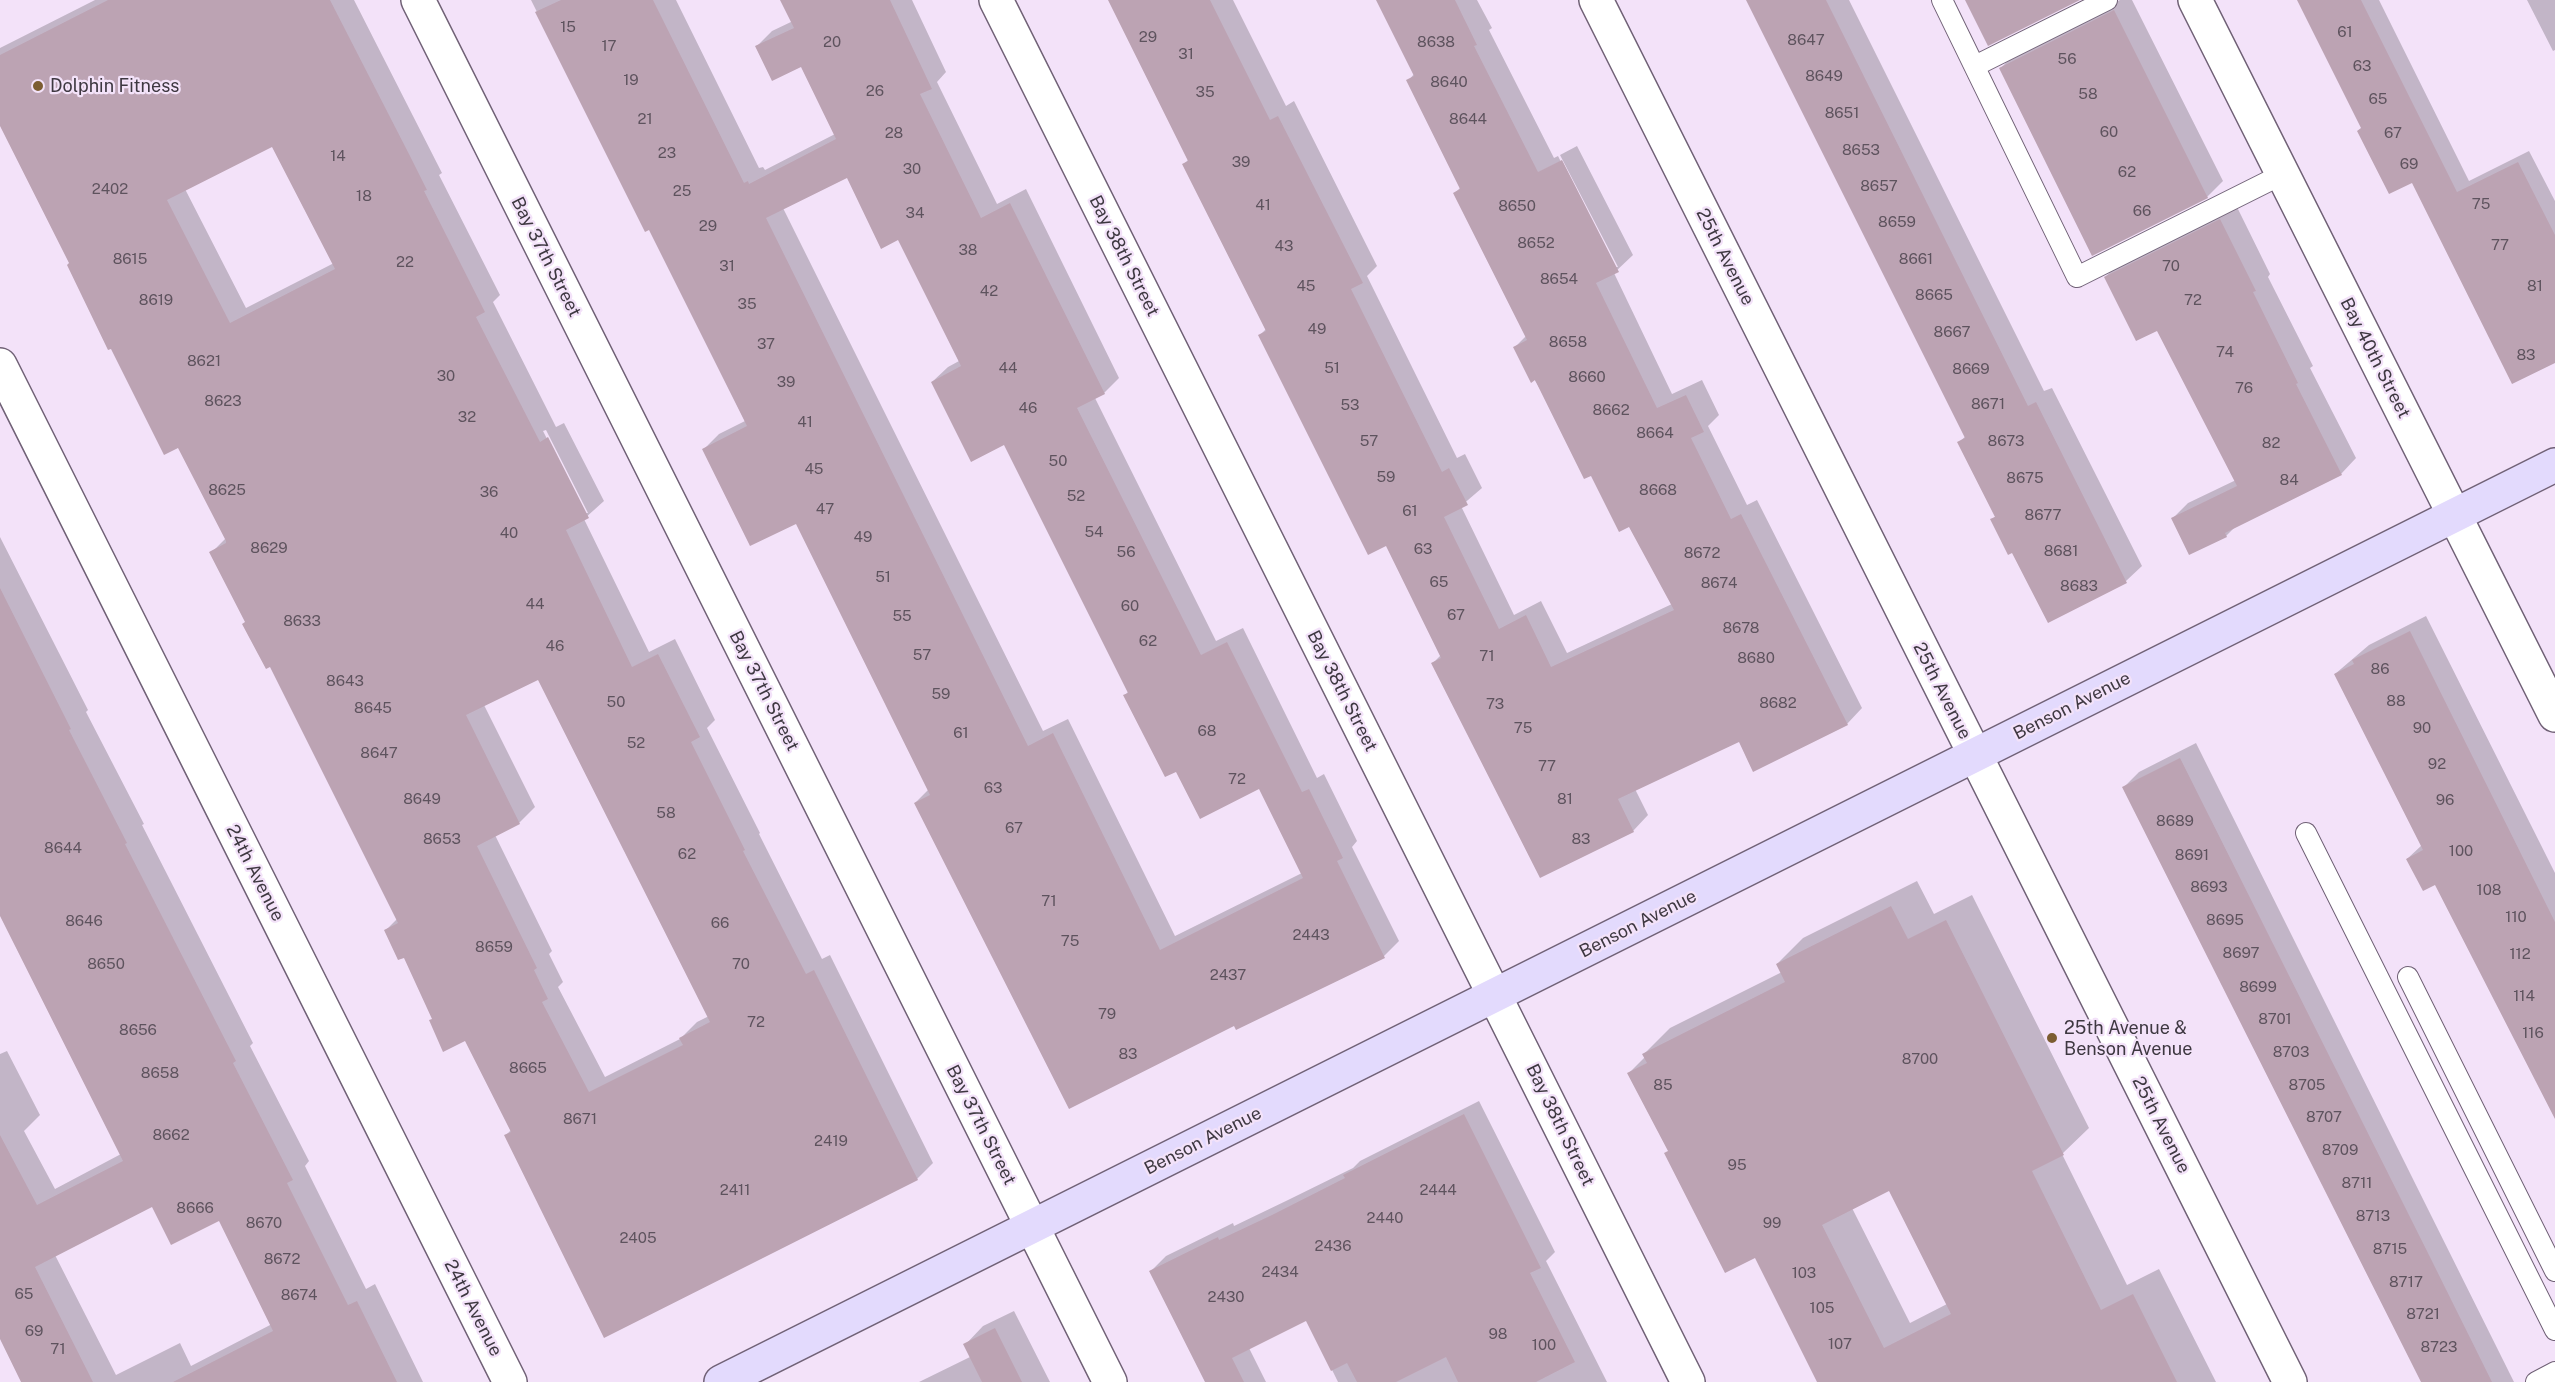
<!DOCTYPE html>
<html>
<head>
<meta charset="utf-8">
<style>
  body { margin:0 }
  canvas { display:block; background:#f3e2f9 }
</style>
</head>
<body>
<canvas width="2555" height="1382"></canvas>
<script>
const context = document.querySelector('canvas').getContext('2d');
context.lineJoin = 'round';
function paint(path, color) { context.fillStyle = color; context.fill(path, 'evenodd'); }
function strokePath(path, color, width, dash) { context.strokeStyle = color; context.lineWidth = width; context.lineCap = dash ? 'butt' : 'round'; context.setLineDash(dash || []); context.stroke(path); }
function label(font, color, halo, rows, align = 'center') {
  context.font = font + ' "Public Sans",sans-serif'; context.lineWidth = 4.5; context.setLineDash([]); context.textBaseline = 'middle'; context.strokeStyle = halo; context.fillStyle = color; for (const [text, x, y, turn = 0] of rows) {
    context.save(); context.translate(x, y); context.rotate((+turn || 0) * Math.PI / 180); context.textAlign = isNaN(turn) ? turn : align; if (halo) context.strokeText(text, 0, 0); context.fillText(text, 0, 0); context.restore();
  }
}
paint(new Path2D(`
  M95 0H354L442 173 439 175 500 295 493 302 556 427 564 423 604 501 584 519 649 652 675 639 715 720 707 728 760 833 759 834 822 959 830 955 933 1163 917 1179 505 1136 512 1129 465 1039 434 1018 404 956 386 930 397 919 271 665 211 553 226 538 179 446 71 263 0 123V48ZM273 145 334 263 246 308 185 189ZM546 430 588 513H585L543 431ZM539 678 709 1016 697 1022 680 1039 605 1077 558 987 563 982 549 954 552 951 495 835 519 823 535 807 484 705Z
  M531 0H676L759 168 763 167 765 170 835 134 801 65 757 46 772 31 793 21 782 0H912L946 72 937 82 997 204 1026 189 1119 378 1104 393 1095 398 1216 641 1243 628 1317 778 1324 774 1357 841 1352 847 1399 941 1384 956 1234 1024 915 803 929 789 796 522 704 449 719 434 745 421 649 227 646 230ZM847 176 898 238 959 361 948 367 932 382 1005 443 1129 691 1125 695 1176 770 1259 787 1302 873 1175 936 1068 719 1043 731 783 208Z
  M1109 0H1233L1286 106 1294 101 1377 266 1367 276 1457 458 1465 454 1482 488 1461 506 1514 615 1541 601 1567 653 1672 604 1629 525 1591 474 1515 347 1526 336 1455 193 1461 187 1408 81 1414 74 1377 0H1477L1492 28 1489 30 1554 158 1558 156 1614 267H1618L1560 155 1577 146 1633 255 1614 273 1672 394 1702 380 1719 415 1708 426 1747 505 1757 500 1862 708 1847 724 1739 740 1635 789 1648 815 1633 831 1433 663 1441 655 1386 544 1260 335 1266 329 1184 164 1189 159Z
  M1748 0H1849L2044 391 2052 388 2142 566 2126 581 2013 551 1992 519 1996 516 1959 442 1966 436Z
  M2120 0H2132L2223 181 2207 197 2001 68 2016 52Z
  M2299 0H2379L2469 181 2529 151 2555 201V362L2412 181 2362 127Z
  M2527 0H2555V50L2553 51Z
  M2236 205 2270 274 2268 277 2313 366 2310 368 2356 458 2341 474 2236 526 2226 536 2173 518 2188 503 2236 480 2158 329 2105 277 2121 262Z
  M0 537 88 710 86 712 144 824 142 825 253 1043 250 1046 309 1161 305 1166 366 1289 375 1284 423 1382H23L0 1336V1054L7 1051 40 1115 24 1131 55 1189 121 1154 0 913ZM153 1205 220 1219 272 1324 191 1366 180 1343 116 1375 55 1255Z
  M2426 616 2555 873V1113L2436 883 2407 859 2422 845 2335 674 2369 645Z
  M2196 743 2514 1382H2423L2124 787 2139 772Z
  M1917 881 1934 914 1972 895 2089 1128 2062 1154 2127 1285 2159 1269 2216 1382H1819L1756 1256 1669 1151 1629 1073 1645 1057 1644 1054 1670 1028 1782 972 1777 964 1803 938ZM1890 1189 1947 1304 1910 1323 1852 1208Z
  M1479 1101 1555 1252 1546 1261 1607 1382H1338L1307 1319 1249 1348 1266 1382H1207L1151 1271 1166 1256 1233 1223 1234 1226 1288 1200 1353 1168 1360 1161Z
  M1014 1311 1050 1382H919L970 1357 965 1345 983 1326Z`), '#0003');
paint(new Path2D(`
  M108 0H330L410 156 427 190 424 191 485 312 476 317 540 442 548 437 589 518 566 530 632 667 658 654 700 737 691 742 745 850 743 851 806 974 814 970 918 1180 604 1338 504 1135 511 1132 465 1041 443 1052 429 1020 432 1019 404 958 398 960 384 930 398 923 270 667 266 669 242 624 245 622 209 552 226 543V541L178 448 164 455 111 349 108 350 67 265 69 263 0 126V55ZM272 147 335 269 230 323 167 200ZM538 680 710 1022 679 1038 683 1045 589 1092 542 1002 548 999 534 970 537 968 477 846 520 824 466 715Z
  M561 0H653L744 183 748 181 749 184 836 139 801 67 772 81 755 46 794 28 780 0H890L932 89 920 94 981 218 1010 203 1105 394 1077 408 1201 655 1227 642 1302 792 1309 789 1343 858 1337 861 1385 958 1236 1030 1234 1026 1069 1109 914 803 930 795 796 524 750 546 702 449 747 426 649 230 645 232 535 12ZM847 178 881 249 898 240 961 366 931 382 971 462 1004 445 1128 693 1123 695 1165 777 1176 772 1200 819 1259 789 1303 878 1160 950 1053 733 1028 746 766 218Z
  M1108 0H1210L1270 120 1278 116 1363 283 1351 289 1442 472 1449 468 1468 505 1444 517 1499 629 1526 615 1551 667 1674 610 1629 527 1619 532 1591 476 1584 479 1535 380 1531 383 1513 347 1527 340 1453 193 1460 189 1406 80 1414 76 1376 0H1455L1477 45 1474 46 1538 172 1562 160 1619 272 1596 283 1657 408 1686 395 1704 432 1691 438 1731 519 1741 514 1848 725 1753 772 1739 742 1618 799 1634 832 1540 878 1431 663 1441 658 1386 546 1368 555 1258 335 1266 331 1182 164 1188 161Z
  M1746 0H1826L2028 406 2036 402 2127 583 2048 623 2012 553 2008 555 1990 519 1995 517 1957 442 1965 438Z
  M1965 0H2080L1988 46Z
  M2297 0H2361L2457 192 2518 162 2555 235V363L2512 384 2412 183 2389 194 2357 131 2361 128Z
  M2114 10 2208 198 2092 256 1999 68Z
  M2220 219 2256 291 2253 292 2298 383 2296 384 2342 475 2225 533 2227 537 2189 555 2171 518 2237 486 2157 331 2136 341 2104 277Z
  M0 588 71 729 69 730 127 843 125 844 236 1061 233 1063 293 1180 287 1183 348 1305 357 1301 397 1382H173L273 1331 219 1221 171 1245 152 1207 35 1267 93 1382H21L0 1339V1135L37 1205 123 1161 0 916Z
  M2410 631 2555 922V1119L2435 885 2423 891 2406 859 2423 850 2334 674 2354 664 2352 660Z
  M2180 758 2426 1249 2492 1382H2421L2122 787Z
  M1891 906 1908 939 1946 920 2064 1155 2032 1171 2101 1310 2133 1294 2177 1382H1817L1755 1258 1725 1273 1664 1153 1668 1151 1627 1073 1647 1063 1642 1054 1785 982 1776 964ZM1889 1191 1951 1314 1884 1348 1822 1225Z
  M1464 1114 1541 1268 1530 1273 1575 1362 1536 1382H1458L1446 1357 1396 1382H1357L1347 1363 1331 1371 1306 1321 1232 1358 1244 1382H1205L1149 1271 1218 1237 1219 1240 1272 1215 1345 1178 1343 1175Z
  M995 1328 1022 1382H982L963 1344Z`), '#bca3b3');
const lane = new Path2D(`
  M1942 0 2077 277 2283 174
  M1975 66 2107 0
  M2306 833 2555 1330
  M2408 977 2555 1271
  M2536 1382 2555 1372`);
const street = new Path2D(`
  M418 0 1110 1382
  M996 0 1688 1382
  M1596 0 2290 1382
  M2195 0 2555 715
  M0 365 510 1382`);
const secondary = new Path2D(`
  M721 1382 2555 465`);
strokePath(lane, '#706176', 22);
strokePath(street, '#706176', 36);
strokePath(secondary, '#706176', 36);
strokePath(lane, '#fff', 20);
strokePath(street, '#fff', 33);
strokePath(secondary, '#e3dafd', 33);
for (const [x, y, r, color] of [
  [38,86,6,"#7c5d32"],
  [2052,1038,6,"#7c5d32"]
]) { const dot = new Path2D(); dot.arc(x, y, r, 0, 2 * Math.PI); context.fillStyle = color; context.fill(dot); strokePath(dot, '#f3e2f9', 2); }
label('15px', '#5e535e', null, [
  ["15",568,27],
  ["61",2345,32],
  ["29",1148,37],
  ["8647",1806,40],
  ["20",832,42],
  ["8638",1436,42],
  ["17",609,46],
  ["31",1186,54],
  ["56",2067,59],
  ["63",2362,66],
  ["8649",1824,76],
  ["19",631,80],
  ["8640",1449,82],
  ["26",875,91],
  ["35",1205,92],
  ["58",2088,94],
  ["65",2378,99],
  ["8651",1842,113],
  ["21",645,119],
  ["8644",1468,119],
  ["60",2109,132],
  ["28",894,133],
  ["67",2393,133],
  ["8653",1861,150],
  ["23",667,153],
  ["14",338,156],
  ["39",1241,162],
  ["69",2409,164],
  ["30",912,169],
  ["62",2127,172],
  ["8657",1879,186],
  ["2402",110,189],
  ["25",682,191],
  ["18",364,196],
  ["75",2481,204],
  ["41",1263,205],
  ["8650",1517,206],
  ["66",2142,211],
  ["34",915,213],
  ["8659",1897,222],
  ["29",708,226],
  ["8652",1536,243],
  ["77",2500,245],
  ["43",1284,246],
  ["38",968,250],
  ["8615",130,259],
  ["8661",1916,259],
  ["22",405,262],
  ["31",727,266],
  ["70",2171,266],
  ["8654",1559,279],
  ["45",1306,286],
  ["81",2535,286],
  ["42",989,291],
  ["8665",1934,295],
  ["8619",156,300],
  ["72",2193,300],
  ["35",747,304],
  ["49",1317,329],
  ["8667",1952,332],
  ["8658",1568,342],
  ["37",766,344],
  ["74",2225,352],
  ["83",2526,355],
  ["8621",204,361],
  ["44",1008,368],
  ["51",1332,368],
  ["8669",1971,369],
  ["30",446,376],
  ["8660",1587,377],
  ["39",786,382],
  ["76",2244,388],
  ["8623",223,401],
  ["8671",1988,404],
  ["53",1350,405],
  ["46",1028,408],
  ["8662",1611,410],
  ["32",467,417],
  ["41",805,422],
  ["8664",1655,433],
  ["57",1369,441],
  ["8673",2006,441],
  ["82",2271,443],
  ["50",1058,461],
  ["45",814,469],
  ["59",1386,477],
  ["8675",2025,478],
  ["84",2289,480],
  ["8625",227,490],
  ["8668",1658,490],
  ["36",489,492],
  ["52",1076,496],
  ["47",825,509],
  ["61",1410,511],
  ["8677",2043,515],
  ["54",1094,532],
  ["40",509,533],
  ["49",863,537],
  ["8629",269,548],
  ["63",1423,549],
  ["8681",2061,551],
  ["56",1126,552],
  ["8672",1702,553],
  ["51",883,577],
  ["65",1439,582],
  ["8674",1719,583],
  ["8683",2079,586],
  ["44",535,604],
  ["60",1130,606],
  ["67",1456,615],
  ["55",902,616],
  ["8633",302,621],
  ["8678",1741,628],
  ["62",1148,641],
  ["46",555,646],
  ["57",922,655],
  ["71",1487,656],
  ["8680",1756,658],
  ["86",2380,669],
  ["8643",345,681],
  ["59",941,694],
  ["88",2396,701],
  ["50",616,702],
  ["8682",1778,703],
  ["73",1495,704],
  ["8645",373,708],
  ["75",1523,728],
  ["90",2422,728],
  ["68",1207,731],
  ["61",961,733],
  ["52",636,743],
  ["8647",379,753],
  ["92",2437,764],
  ["77",1547,766],
  ["72",1237,779],
  ["63",993,788],
  ["8649",422,799],
  ["81",1565,799],
  ["96",2445,800],
  ["58",666,813],
  ["8689",2175,821],
  ["67",1014,828],
  ["8653",442,839],
  ["83",1581,839],
  ["8644",63,848],
  ["100",2461,851],
  ["62",687,854],
  ["8691",2192,855],
  ["8693",2209,887],
  ["108",2489,890],
  ["71",1049,901],
  ["110",2516,917],
  ["8695",2225,920],
  ["8646",84,921],
  ["66",720,923],
  ["2443",1311,935],
  ["75",1070,941],
  ["8659",494,947],
  ["8697",2241,953],
  ["112",2520,954],
  ["8650",106,964],
  ["70",741,964],
  ["2437",1228,975],
  ["8699",2258,987],
  ["114",2524,996],
  ["79",1107,1014],
  ["8701",2275,1019],
  ["72",756,1022],
  ["8656",138,1030],
  ["116",2533,1033],
  ["8703",2291,1052],
  ["83",1128,1054],
  ["8700",1920,1059],
  ["8665",528,1068],
  ["8658",160,1073],
  ["85",1663,1085],
  ["8705",2307,1085],
  ["8707",2324,1117],
  ["8671",580,1119],
  ["8662",171,1135],
  ["2419",831,1141],
  ["8709",2340,1150],
  ["95",1737,1165],
  ["8711",2357,1183],
  ["2411",735,1190],
  ["2444",1438,1190],
  ["8666",195,1208],
  ["8713",2373,1216],
  ["2440",1385,1218],
  ["8670",264,1223],
  ["99",1772,1223],
  ["2405",638,1238],
  ["2436",1333,1246],
  ["8715",2390,1249],
  ["8672",282,1259],
  ["2434",1280,1272],
  ["103",1804,1273],
  ["8717",2406,1282],
  ["65",24,1294],
  ["8674",299,1295],
  ["2430",1226,1297],
  ["105",1822,1308],
  ["8721",2423,1314],
  ["69",34,1331],
  ["98",1498,1334],
  ["107",1840,1344],
  ["100",1544,1345],
  ["8723",2439,1347],
  ["71",58,1349]
]);
label('18px', '#3e3841', '#f3e2f9', [
  ["Dolphin Fitness",50,86],
  ["25th Avenue &",2064,1028],
  ["Benson Avenue",2064,1049]
], 'left');
label('18px', '#3e3841', '#f3e2f9', [
  ["Bay 38th Street",1124,256,63],
  ["Bay 37th Street",546,257,63],
  ["25th Avenue",1725,257,63],
  ["Bay 40th Street",2375,358,63],
  ["Bay 37th Street",764,691,63],
  ["Bay 38th Street",1342,691,63],
  ["25th Avenue",1942,691,63],
  ["Benson Avenue",2072,706,-27],
  ["24th Avenue",255,873,63],
  ["Benson Avenue",1638,924,-27],
  ["Bay 37th Street",981,1125,63],
  ["Bay 38th Street",1560,1125,64],
  ["25th Avenue",2161,1125,63],
  ["Benson Avenue",1203,1141,-27],
  ["24th Avenue",473,1308,63]
]);
</script>
</body>
</html>
